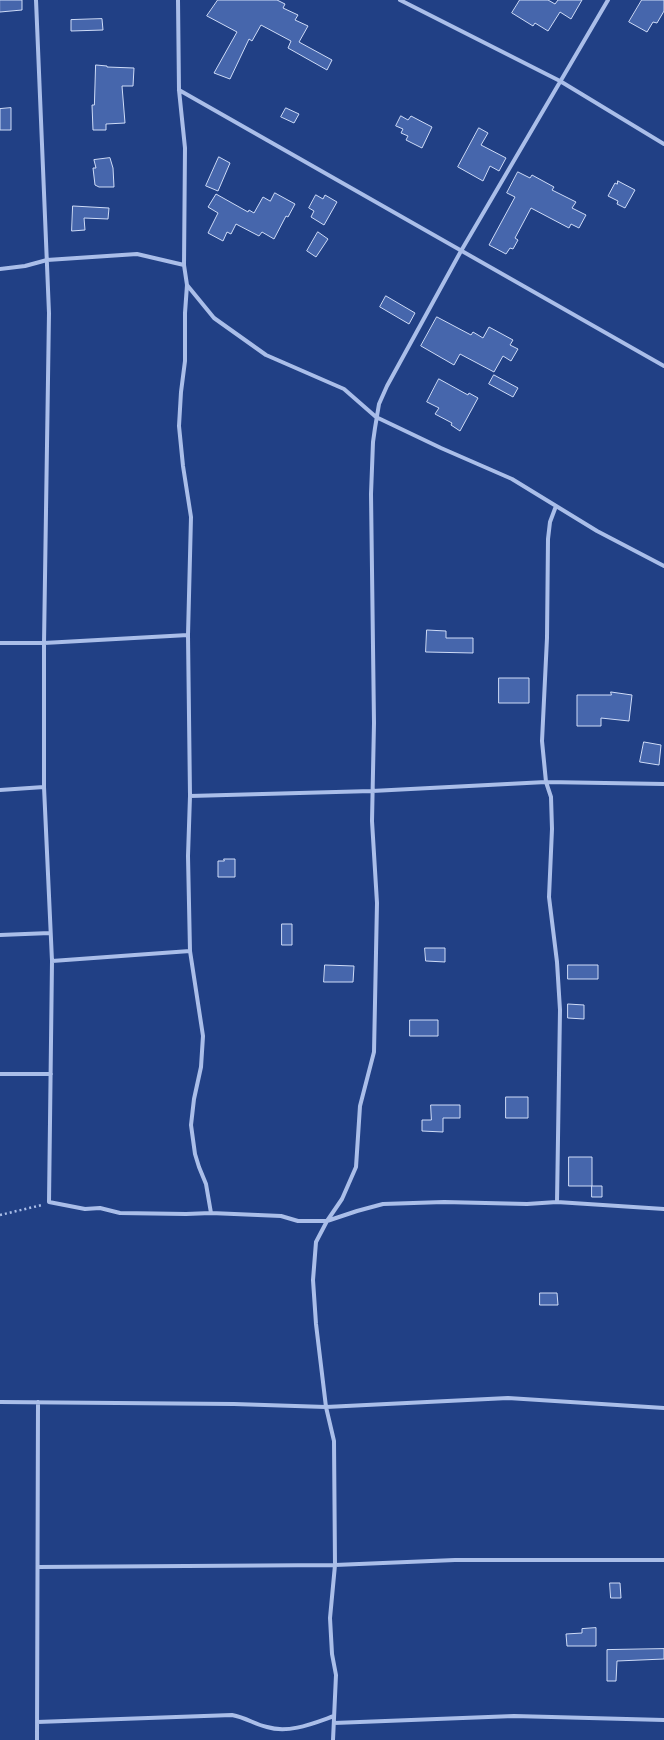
<!DOCTYPE html>
<html>
<head>
<meta charset="utf-8">
<style>
  body { margin:0 }
  canvas { display:block; background:#214085 }
</style>
</head>
<body>
<canvas width="664" height="1740"></canvas>
<script>
const context = document.querySelector('canvas').getContext('2d');
context.lineJoin = 'round';
function paint(path, color) { context.fillStyle = color; context.fill(path, 'evenodd'); }
function strokePath(path, color, width, dash) { context.strokeStyle = color; context.lineWidth = width; context.lineCap = dash ? 'butt' : 'round'; context.setLineDash(dash || []); context.stroke(path); }
const building = new Path2D(`
  M0 0H22V10L0 12Z
  M218 0H277L285 4 283 8 298 15 295 20 308 26 299 42 332 60 327 70 288 48 291 41 261 25 252 41 249 39 230 79 214 73 237 32 207 16Z
  M520 0H548L555 4 558 0H582L571 19 560 12 548 31 535 23 533 26 512 13Z
  M642 0H664V11L657 23 653 22 647 32 629 22Z
  M102 19 103 30 71 31V20Z
  M96 65 107 66V67L134 68 133 86H122L125 123 106 124V130H93L92 105H94Z
  M11 108V130H0V109Z
  M286 108 299 114 294 123 281 117Z
  M401 116 408 120 411 116 432 127 422 148 406 140 408 136 401 133 403 129 396 126Z
  M479 128 488 133 481 145 506 158 499 171 490 166 483 181 458 167Z
  M219 157 230 163 218 191 206 186Z
  M110 158 113 168 114 187H99L95 185 93 168H96L94 160Z
  M518 172 530 178 532 175 554 187 552 190 576 202 572 208 586 215 579 228 571 224 569 228 531 208 515 238 518 240 513 249 510 248 506 254 489 245 515 197 507 193Z
  M618 181 635 190 625 208 617 204 618 201 608 196 615 183 617 184Z
  M275 193 295 204 288 217 286 216 274 239 262 232 259 236 236 224 231 234 227 232 223 241 208 233 218 213 208 207 216 194 248 212 249 210 254 213 263 197 270 201Z
  M316 195 323 199 325 195 337 202 324 225 311 217 314 211 309 208Z
  M73 206 109 208 108 219 84 218 85 230 72 231Z
  M318 232 328 239 316 257 307 251Z
  M386 296 415 313 409 324 380 307Z
  M437 317 471 335 473 332 483 338 489 327 513 340 510 345 518 349 511 361 503 356 494 372 460 354 454 365 421 346Z
  M494 375 518 388 513 397 489 384Z
  M439 379 468 395 469 393 478 398 460 431 451 425 452 423 435 414 439 408 427 402Z
  M427 630 446 631V638H473V653L426 652Z
  M499 678H529V703H499Z
  M611 692 632 695 629 721 601 718V726H577V695H611Z
  M644 742 661 745 659 765 640 762Z
  M224 859H235V877H218V861H224Z
  M282 924H292V945H282Z
  M425 948H445V962L426 961Z
  M325 965 354 966 353 982H324Z
  M568 965H598V979H568Z
  M568 1004 584 1005V1019L568 1018Z
  M410 1020H438V1036H410Z
  M506 1097H528V1118H506Z
  M431 1105H460V1118H443V1132L422 1131V1120H431Z
  M569 1157H592V1186H569Z
  M592 1186H602V1197H592Z
  M540 1293H557L558 1305H540Z
  M610 1583H620L621 1598H611Z
  M596 1628V1646H567L566 1634 582 1633V1629Z
  M664 1649V1659L617 1661 616 1681H607V1650Z`);
paint(building, '#4666ac');
strokePath(building, '#cedbf7', 1);
strokePath(new Path2D(`
  M0 1215 42 1205`), '#aabee9', 2.5, [2, 3]);
strokePath(new Path2D(`
  M36 0 49 313 44 643V787L52 961 49 1202 85 1209 100 1208 120 1213 186 1214 211 1213 281 1216 298 1221H327L357 1211 383 1204 444 1202 527 1204 557 1202 664 1209
  M178 0 179 90 185 148 184 265 187 285 185 313V361L181 392 179 426 183 466 191 517 188 635 190 796 188 856 190 951 203 1036 201 1067 194 1099 191 1125 195 1154 199 1167 206 1184 211 1213
  M400 0 560 81 664 144
  M179 90 664 366
  M0 269 25 266 47 260 137 254 184 265
  M187 285 214 318 266 355 344 389 376 417 441 448 512 479 597 531 664 566
  M556 506 550 522 548 539 547 638 542 741 546 782 551 797 552 829 549 897 557 962 560 1010 557 1202
  M0 643H44L188 635
  M0 790 44 787
  M190 796 372 791 546 782 664 784
  M0 935 50 933
  M52 961 190 951
  M0 1074H51
  M0 1402 234 1404 326 1407 508 1398 664 1408
  M38 1567 335 1565 455 1560H664
  M37 1722 232 1715C247 1718 254 1724 267 1727 289 1734 314 1723 334 1716
  M334 1723 514 1716 664 1720
  M37 1740 38 1402
  M333 1740 336 1675 332 1654 330 1618 335 1565 334 1441 326 1407 316 1324 313 1280 316 1242 327 1221 342 1199 356 1167 360 1106 374 1052 377 903 372 821 374 723 371 494 373 442 375 428 379 404 387 386 461 251 608 0`), '#aabee9', 4);
</script>
</body>
</html>
